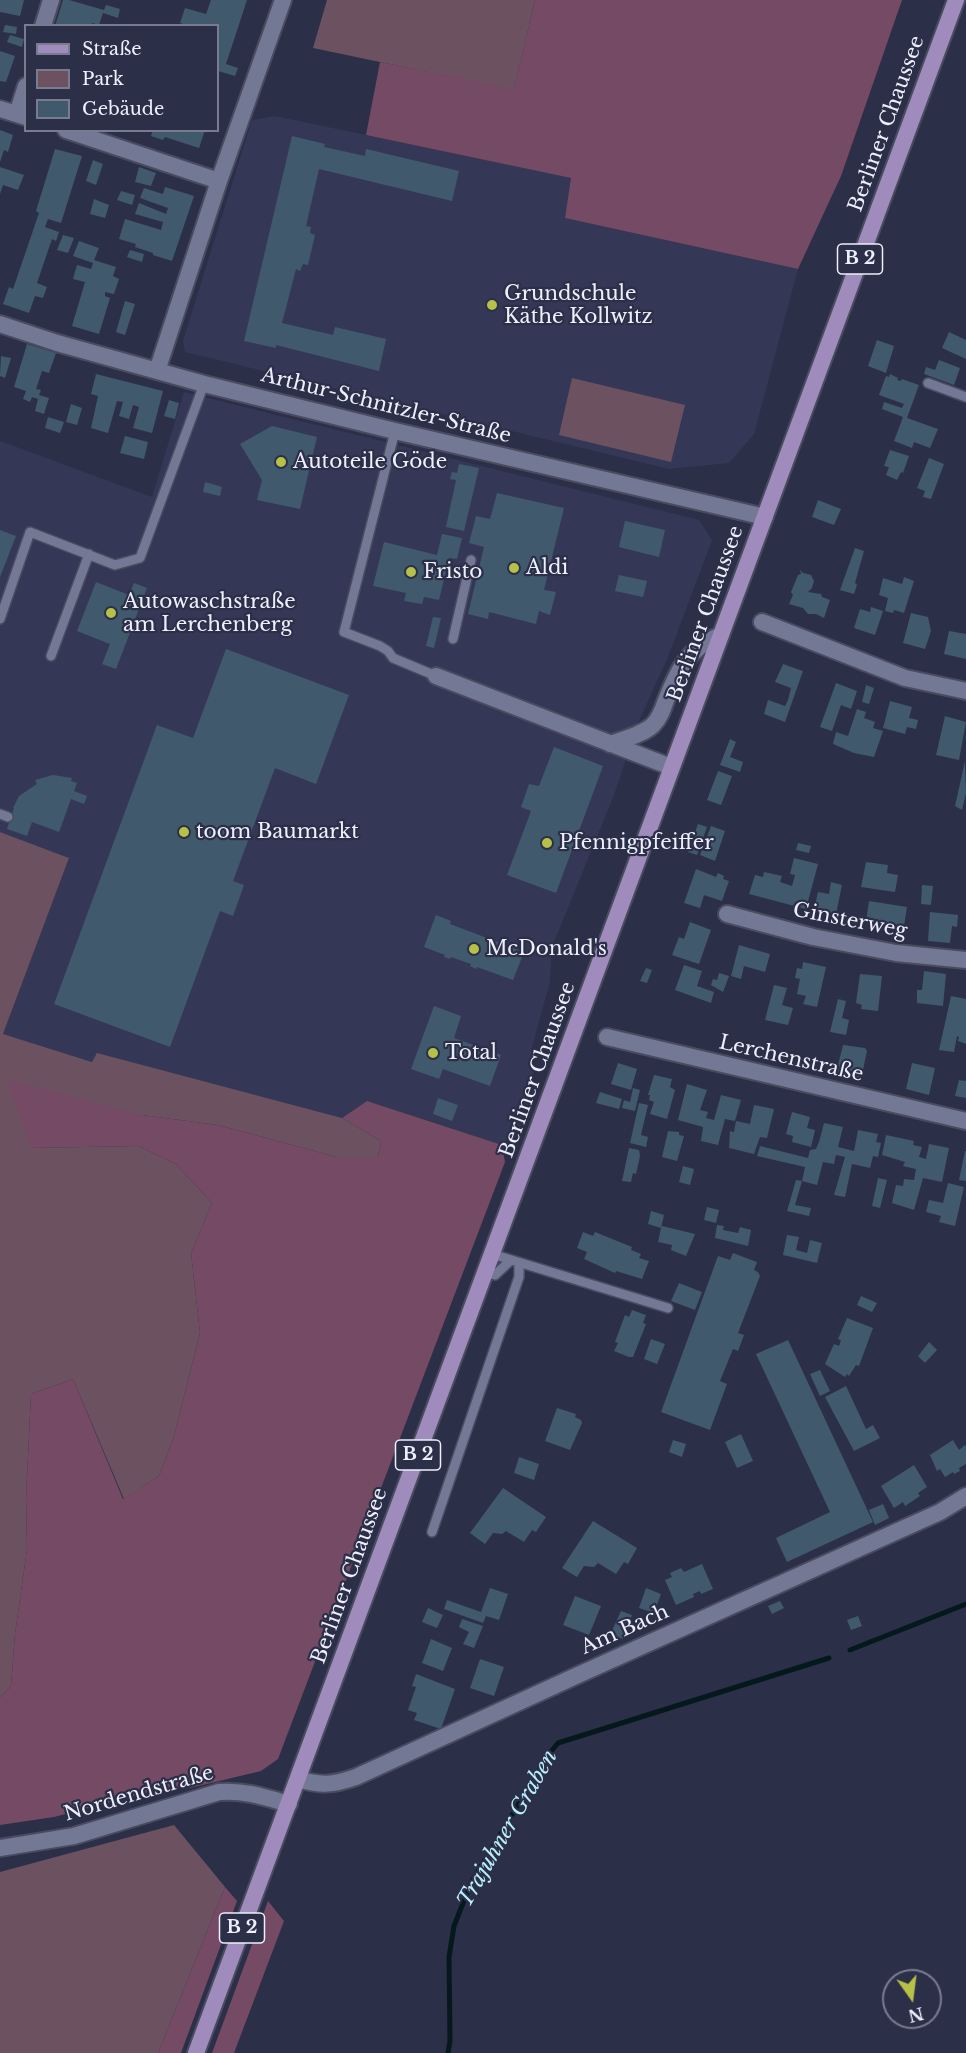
<!DOCTYPE html>
<html>
<head>
<meta charset="utf-8">
<style>
  body { margin:0 }
  #map { position:relative; width:966px; height:2053px; overflow:hidden; background:#2c2f48; font-family:"Libre Baskerville",serif }
  canvas { display:block }
  .legend { position:absolute; left:24px; top:24px; width:195px; height:108px; box-sizing:border-box; background:#2c2f48; border:2px solid #797c90; margin:0; padding:8px 10px; list-style:none; font-size:18px; color:#edeffc }
  .legend li { display:flex; align-items:center; gap:12px; height:30px }
  .legend b { width:30px; border:2px solid #797c90 }
  .north { position:absolute; left:882px; top:1969px; width:60px; height:60px; box-sizing:border-box; background:#2c2f48; border:2px solid #797c90; border-radius:50%; rotate:166deg; font-size:16px; font-weight:700; line-height:24px; text-align:center; color:#edeffc }
  .north::after { content:''; display:block; margin:auto; width:21px; height:27px; background:#b7c147; clip-path:polygon(50% 0,100% 100%,50% 72%,0 100%) }
</style>
</head>
<body>
<div id="map">
<canvas width="966" height="2053"></canvas>
<ul class="legend">
<li><b style="height:8px;background:#9f8cbc"></b>Straße</li>
<li><b style="height:16px;background:#6c5261"></b>Park</li>
<li><b style="height:16px;background:#41596d"></b>Gebäude</li>
</ul>
<div class="north">N</div>
</div>
<script>
const context = document.querySelector('canvas').getContext('2d');
context.lineJoin = 'round';
function paint(path, color) { context.fillStyle = color; context.fill(path, 'evenodd'); }
function strokePath(path, color, width, dash) { context.strokeStyle = color; context.lineWidth = width; context.lineCap = dash ? 'butt' : 'round'; context.setLineDash(dash || []); context.stroke(path); }
function label(font, color, halo, rows, align = 'center') {
  context.font = font + ' "Libre Baskerville",serif'; context.lineWidth = 4.5; context.setLineDash([]); context.textBaseline = 'middle'; context.strokeStyle = halo; context.fillStyle = color; for (const [text, x, y, turn = 0] of rows) {
    context.save(); context.translate(x, y); context.rotate((+turn || 0) * Math.PI / 180); context.textAlign = isNaN(turn) ? turn : align; if (halo) context.strokeText(text, 0, 0); context.fillText(text, 0, 0); context.restore();
  }
}
paint(new Path2D(`
  M275 116 572 178 565 218 798 269 754 434 729 463 669 469 185 352 183 341 252 120Z
  M184 392 699 520 712 540 668 657 638 723 614 795 552 947 550 982 532 1047 534 1092 523 1121 512 1144 502 1145 367 1101 342 1118 97 1054 93 1062 3 1034 69 858 0 832V441L152 497Z`), '#343856');
paint(new Path2D(`
  M327 0H535L514 90 313 48Z
  M572 378 685 405 671 462 559 435Z
  M0 832 69 858 3 1034 92 1062 97 1053 342 1118 381 1141 378 1157H337L218 1125 142 1115 32 1148 138 1146 176 1164 212 1203 191 1253 200 1333 174 1436 159 1476 124 1499 73 1379 31 1394 26 1498 27 1549 15 1634 11 1686 0 1697Z
  M174 1825 225 1887 158 2053H0V1872Z`), '#6c5261');
paint(new Path2D(`
  M535 0H902L841 176 798 269 565 218 571 178 366 135 380 62 514 89Z
  M6 1079 142 1115 218 1125 337 1157H378L381 1141 342 1118 367 1101 502 1145 505 1162 278 1759 261 1771 190 1788 160 1789 54 1817 0 1825V1697L11 1686 15 1634 27 1549 26 1498 31 1394 73 1379 123 1499 159 1476 174 1436 200 1333 191 1253 212 1203 176 1164 138 1146 32 1148Z
  M225 1887 237 1901 181 2053H158Z
  M268 1901 284 1921 234 2053H212Z`), '#754a64');
strokePath(new Path2D(`
  M850 1650 966 1604
  M448 2053 450 2041 449 1957 454 1926 471 1883 548 1755 558 1743 829 1658`), '#05191d', 5);
paint(new Path2D(`
  M0 0H24L20 16 0 12Z
  M63 0H69L104 10 106 5 120 9 118 18 103 13 99 25 92 23 91 26H55Z
  M211 0H247L226 64 238 68 235 76 218 71V26H189L180 23 185 8 206 14Z
  M5 25 17 27 16 34 3 32Z
  M10 35 24 39 22 47 7 42Z
  M0 51 15 56 6 82 0 81Z
  M0 130 13 135 8 152 4 150 0 162Z
  M153 130H205L199 148 165 137 163 140 151 136Z
  M292 136 325 144 324 147 365 156 366 149 459 171 452 201 319 169 306 226 311 227 310 233 315 235 308 265 303 264 300 271 296 269 282 323 333 335 335 327 386 339 379 371 276 345V348L244 341Z
  M55 149 82 156 61 223 48 219 45 227 59 232 56 241 52 239 37 283 47 287 43 298 35 296 29 313 3 304 9 287 13 289 39 213 36 211Z
  M93 160 103 164 96 185 86 181Z
  M0 167 24 175 18 190 3 185 0 194Z
  M139 167 156 173 151 186 135 182Z
  M165 187 194 196 172 261 153 255V253L135 247 136 244 119 239 125 219 161 230 163 222 135 214 139 203 166 214 168 208 140 198 144 188 163 194Z
  M121 191 135 195 132 205 117 200Z
  M94 199 109 205 105 218 90 214Z
  M63 235 74 238 68 253 57 250Z
  M79 241 99 248 94 260 116 267 113 276 119 279 114 294 105 292V296L110 298 99 334 72 326 85 282 73 279 77 265 91 269 93 263 73 256Z
  M130 250 144 254 142 262 127 257Z
  M125 301 135 304 125 335 116 332Z
  M949 332 966 340V359L942 348Z
  M877 340 894 346 886 373 868 366Z
  M27 344 56 353 49 373 42 371 36 389 41 390 39 395 49 398 44 414 35 411 38 399 32 397 30 402 23 399 26 391 14 387Z
  M1 356 11 358 5 378 0 376Z
  M939 360 960 368 954 385 924 374 926 367 935 370Z
  M96 374 163 391 152 433 133 428 139 407 133 405 129 419 119 416 123 402 117 401 108 433 91 428 98 396 91 394Z
  M890 374 898 378 897 380 901 381 902 379 919 385 907 418 938 429 930 448 914 442 912 448 894 441 903 417 882 409 884 402 902 408 904 404 879 395 886 376 889 377Z
  M169 400 179 403 175 419 164 416Z
  M71 404 82 408 77 425 66 422Z
  M48 417 64 422 60 433 45 428Z
  M272 426 317 437 300 509 257 500 262 480 240 444Z
  M125 436 148 442 144 459 120 453Z
  M890 450 909 456 903 473 901 472 897 480 886 475 889 467 884 466Z
  M929 458 944 464 931 499 923 497 925 491 917 488Z
  M459 464 479 468 464 531 446 527 456 480 450 479 452 472 457 473Z
  M205 482 222 487 220 496 203 492Z
  M497 493 564 508 544 590 556 592 550 615 539 611 536 624 489 612 488 619 468 614 484 547 469 543 476 516 490 519Z
  M818 500 841 509 834 525 812 517Z
  M625 521 665 530 659 557 619 547Z
  M0 530 16 536 0 577Z
  M442 534 462 538 457 559 449 558 439 600 424 597 422 604 404 601 406 593 373 586 384 542 437 555Z
  M855 548 864 551 855 583 857 585 854 594 840 590Z
  M800 570 803 573 811 575 814 581 812 588 808 592 821 594 822 597 830 600 824 618 816 614H808L803 608 789 604 793 595 791 592 798 575 801 574Z
  M619 575 647 581 643 597 615 591Z
  M904 577 914 581 904 613 894 610 893 613 885 611 888 598 879 595 883 578 902 584Z
  M96 582 129 595 134 583 147 588 116 669 102 664 110 644 77 631Z
  M871 607 883 611 875 635 854 628 860 609 870 612Z
  M911 613 928 617 931 631 925 649 903 643Z
  M433 617 441 618 434 648 426 646Z
  M949 631 966 634V659L944 654Z
  M226 649 349 695 316 784 275 768 233 881 244 885 233 916 220 911 170 1047 54 1004 157 725 193 738Z
  M783 664 803 671 785 722 764 714 768 700 785 706 788 700 791 688 775 682Z
  M836 683 857 691 851 709 841 705 832 731 820 727Z
  M866 685 874 688 869 704 862 702Z
  M890 701 912 707 909 718 918 720 916 729 907 727 905 734 883 728Z
  M857 709 866 712 864 718 875 722 873 728 883 731 874 757 854 753 833 744 836 732 848 736Z
  M945 716 966 722 959 760 936 755Z
  M730 739 736 742 730 757 743 762 740 772 720 765Z
  M554 747 603 766 556 893 507 875 531 811 521 807 529 784 539 786Z
  M965 761 966 793 962 810 955 806Z
  M718 771 732 776 721 805 707 800Z
  M53 775 72 778 71 781 77 783 74 791 87 796 84 804 71 799 59 832 32 822 27 836 7 829 14 808H13L19 796 37 784 35 780Z
  M698 824 707 827 697 855 688 852Z
  M711 826 725 831 715 861 700 855Z
  M798 843 811 846 809 853 796 850Z
  M794 858 818 864 806 909 749 894 755 875 763 877 764 872 782 876 780 882 792 886 795 875 790 874Z
  M866 862 888 865 887 873 898 875 895 892 861 887Z
  M696 869 716 877 718 873 724 876 723 879 729 881 722 901 704 895 700 908 684 903Z
  M831 882 842 885 836 914 814 910 818 892 829 894Z
  M922 885 933 886 931 905 921 904Z
  M869 901 907 907 904 926 866 921Z
  M930 912 958 915 957 927 952 926 950 943 928 941Z
  M436 915 451 921 450 924 524 952 513 980 477 967 476 969 470 966 471 964 451 957 450 959 444 957 445 955 424 947Z
  M690 922 711 930 699 964 672 955 679 937 684 939Z
  M739 945 770 954 765 972 744 966 741 979 731 976Z
  M803 962 826 967 817 1007 803 1004 806 996 797 994 800 979 795 978 797 968 802 969Z
  M684 965 702 971 697 986 714 992 711 1003 675 990Z
  M646 968 652 970 647 983 640 981Z
  M924 971 946 974 943 1006 917 1003V990H922Z
  M719 973 729 976 723 992 711 985 713 979 717 980Z
  M860 974 882 976 878 1011 861 1009 862 1005 856 1003Z
  M774 985 787 988 782 1005 793 1008 788 1025 765 1020Z
  M951 996 966 999V1044L958 1041 959 1037 957 1036 954 1052 939 1050Z
  M838 999 846 1001 842 1018 849 1020 846 1035 830 1032Z
  M434 1006 461 1016 454 1038 501 1055 490 1086 443 1069 439 1079 411 1069Z
  M843 1045 865 1048 867 1051 861 1079 836 1073Z
  M618 1063 637 1069 631 1090 611 1084Z
  M912 1063 935 1068 929 1095 906 1089Z
  M654 1075 672 1079 670 1087 675 1090 667 1119 650 1114 654 1102 649 1100 650 1095H648Z
  M959 1080 966 1081V1098L955 1096Z
  M687 1084 707 1090 700 1110 708 1112 706 1118 714 1120 721 1095 741 1100 735 1121 725 1119 718 1145 701 1141 703 1127 678 1120Z
  M633 1088 640 1090 635 1111 622 1108 624 1100 630 1102Z
  M600 1092 622 1099 619 1109 596 1103Z
  M438 1098 458 1105 452 1121 433 1114Z
  M639 1103 648 1105 641 1135 648 1137 646 1147 630 1143Z
  M754 1105 774 1109 767 1138 760 1137 754 1154 729 1148 730 1131 734 1132 736 1121 750 1124Z
  M792 1112 810 1117 807 1128 815 1130 811 1147 792 1142 793 1136 786 1134Z
  M824 1123 843 1127 838 1147 854 1151 858 1130 878 1134 876 1142 881 1143 878 1157 873 1156 870 1168 852 1164 845 1197 834 1195 845 1157 836 1155 834 1164 823 1162 817 1185 802 1181 805 1167 757 1156 760 1146 808 1158 810 1150 816 1149 819 1142Z
  M668 1131 679 1132V1135L684 1136 677 1161 662 1157Z
  M886 1135 914 1141 913 1145 922 1147 919 1157 926 1159 929 1144 949 1148 942 1182 923 1178 914 1210 892 1203 896 1185 903 1186 904 1179 914 1180 916 1169 903 1166 905 1162 882 1155Z
  M629 1148 639 1150 640 1156 636 1174 633 1173 631 1182 622 1181Z
  M965 1151H966V1181L959 1180Z
  M683 1166 694 1169 690 1185 679 1182Z
  M878 1178 887 1180 880 1208 872 1206Z
  M796 1180 802 1181 795 1205 811 1208 809 1216 787 1211Z
  M948 1183 964 1187 955 1226 939 1222 941 1216 926 1212 929 1200 943 1203Z
  M707 1207 719 1210 716 1223 704 1220Z
  M651 1211 664 1215 661 1228 662 1226 695 1234 686 1256 671 1250 672 1245 658 1242 661 1228 648 1224Z
  M717 1225 724 1226 723 1230 738 1233 740 1227 751 1230 748 1246 715 1238Z
  M583 1232 593 1236 595 1232 632 1247 631 1250 641 1254 639 1258 649 1261 642 1279 616 1271 615 1273 584 1259 587 1252 577 1248Z
  M787 1235 799 1237 796 1250 807 1253 810 1240 822 1243 817 1263 783 1255Z
  M733 1253 757 1262 754 1270 758 1272 760 1276 738 1333 744 1335 738 1351 733 1349 720 1381 727 1384 710 1430 661 1412 718 1256 730 1260Z
  M679 1283 702 1292 695 1310 671 1301Z
  M861 1296 877 1303 872 1312 857 1305Z
  M632 1310 646 1315 643 1323 646 1324 633 1357H629L614 1351 618 1343 615 1342 625 1315 629 1317Z
  M847 1318 873 1328 859 1366 856 1365 849 1376 847 1374 845 1377 825 1364 834 1344 839 1346 841 1340 838 1339Z
  M651 1339 665 1344 657 1364 644 1359Z
  M788 1340 873 1522 787 1562 776 1538 830 1512 756 1354Z
  M929 1342 937 1350 925 1363 918 1356Z
  M820 1370 830 1391 820 1396 810 1374Z
  M846 1386 866 1429 873 1425 880 1438 854 1451 825 1397Z
  M557 1408 576 1414 575 1417 581 1420 582 1423 570 1450 545 1441Z
  M741 1434 753 1461 737 1468 725 1442Z
  M673 1440 686 1444 682 1457 669 1452Z
  M953 1440 959 1450 965 1445 966 1447V1464L959 1468 960 1471 954 1474 953 1472 945 1477 940 1469 937 1471 930 1455Z
  M519 1457 539 1464 534 1480 514 1473Z
  M914 1465 927 1487 918 1493 920 1496 905 1506 903 1502 894 1508 881 1486Z
  M503 1488 546 1517 536 1532 532 1530 524 1542 506 1531 502 1534 493 1533 485 1544 470 1533Z
  M883 1504 889 1518 875 1525 869 1510Z
  M593 1521 637 1548 628 1564 624 1562 616 1574 598 1563 594 1567 584 1566 577 1577 562 1568Z
  M702 1564 713 1589 701 1594 700 1591 693 1594 694 1597 676 1605 665 1580 672 1577 670 1573 681 1568 684 1572Z
  M490 1588 508 1594 499 1620 486 1616 483 1623 444 1609 447 1600 481 1612Z
  M646 1588 661 1594 654 1613 639 1608Z
  M575 1596 601 1606 589 1635 563 1625Z
  M780 1601 784 1608 772 1614 768 1606Z
  M428 1608 443 1615 437 1628 422 1622Z
  M621 1611 632 1615 623 1639 610 1635Z
  M858 1616 862 1626 851 1630 847 1620Z
  M462 1619 483 1626 474 1648 463 1644 469 1632 459 1627Z
  M431 1639 452 1648 443 1671 422 1663Z
  M480 1659 504 1667 494 1696 470 1688Z
  M416 1674 455 1689 441 1729 414 1720 417 1713 408 1710 416 1687 412 1686Z`), '#41596d');
const service = new Path2D(`
  M928 383 966 397
  M395 431 344 632 380 646 388 651 393 658 436 676
  M0 619 30 532 115 565 140 558 204 384
  M453 639 471 560
  M51 656 89 554
  M0 814 8 817
  M492 1254 668 1308
  M486 1272 495 1275 511 1260
  M432 1532 519 1277V1263`);
const minor = new Path2D(`
  M43 26 51 0
  M0 109 26 117
  M17 114 26 86
  M66 130 219 181
  M0 324 57 343 204 384 395 431 765 517
  M157 371 219 181 283 0
  M762 622 905 678 966 691
  M436 676 671 767
  M610 744C624 739 642 735 653 725 660 718 663 709 666 700 679 668 687 649 721 635
  M727 914 813 937 896 953 966 960
  M607 1037 966 1121
  M298 1779C321 1786 333 1785 356 1777L578 1675 880 1539 940 1512 966 1496
  M0 1848 74 1836 219 1792C244 1790 265 1797 289 1804`);
const primary = new Path2D(`
  M196 2053 956 0`);
strokePath(service, '#494b5f', 12);
strokePath(minor, '#494b5f', 20);
strokePath(primary, '#494b5f', 20);
strokePath(service, '#737894', 9);
strokePath(minor, '#737894', 16);
strokePath(primary, '#9f8cbc', 16);
for (const [x, y, r, color] of [
  [492,305,6,"#b7c147"],
  [281,462,6,"#b7c147"],
  [514,568,6,"#b7c147"],
  [411,572,6,"#b7c147"],
  [111,613,6,"#b7c147"],
  [184,832,6,"#b7c147"],
  [547,843,6,"#b7c147"],
  [474,949,6,"#b7c147"],
  [433,1053,6,"#b7c147"]
]) { const dot = new Path2D(); dot.arc(x, y, r, 0, 2 * Math.PI); context.fillStyle = color; context.fill(dot); strokePath(dot, '#2c2f48', 2); }
for (const [x, y, w] of [
  [860,259,45],
  [418,1455,45],
  [242,1928,45]
]) { const box = new Path2D(); box.roundRect(x - w / 2, y - 15, w, 30, 4.5); context.fillStyle = '#2c2f48'; context.fill(box); strokePath(box, '#edeffc', 1.5); }
label('bold 18px', '#edeffc', null, [
  ["B 2",860,259],
  ["B 2",418,1455],
  ["B 2",242,1928]
]);
label('20px', '#edeffc', '#2c2f48', [
  ["Berliner Chaussee",887,124,-70],
  ["Arthur-Schnitzler-Straße",386,406,14],
  ["Berliner Chaussee",706,614,-70],
  ["Ginsterweg",850,921,11],
  ["Lerchenstraße",791,1059,13],
  ["Berliner Chaussee",538,1070,-70],
  ["Berliner Chaussee",350,1576,-70],
  ["Am Bach",625,1630,-24],
  ["Nordendstraße",139,1794,-16]
]);
label('20px', '#edeffc', '#2c2f48', [
  ["Grundschule",504,294],
  ["Käthe Kollwitz",504,317],
  ["Autoteile Göde",293,462],
  ["Aldi",526,568],
  ["Fristo",423,572],
  ["Autowaschstraße",123,602],
  ["am Lerchenberg",123,625],
  ["toom Baumarkt",196,832],
  ["Pfennigpfeiffer",559,843],
  ["McDonald's",486,949],
  ["Total",445,1053]
], 'left');
label('italic 21px', '#b8effb', '#2c2f48', [
  ["Trajuhner Graben",508,1829,-60]
]);
</script>
</body>
</html>
